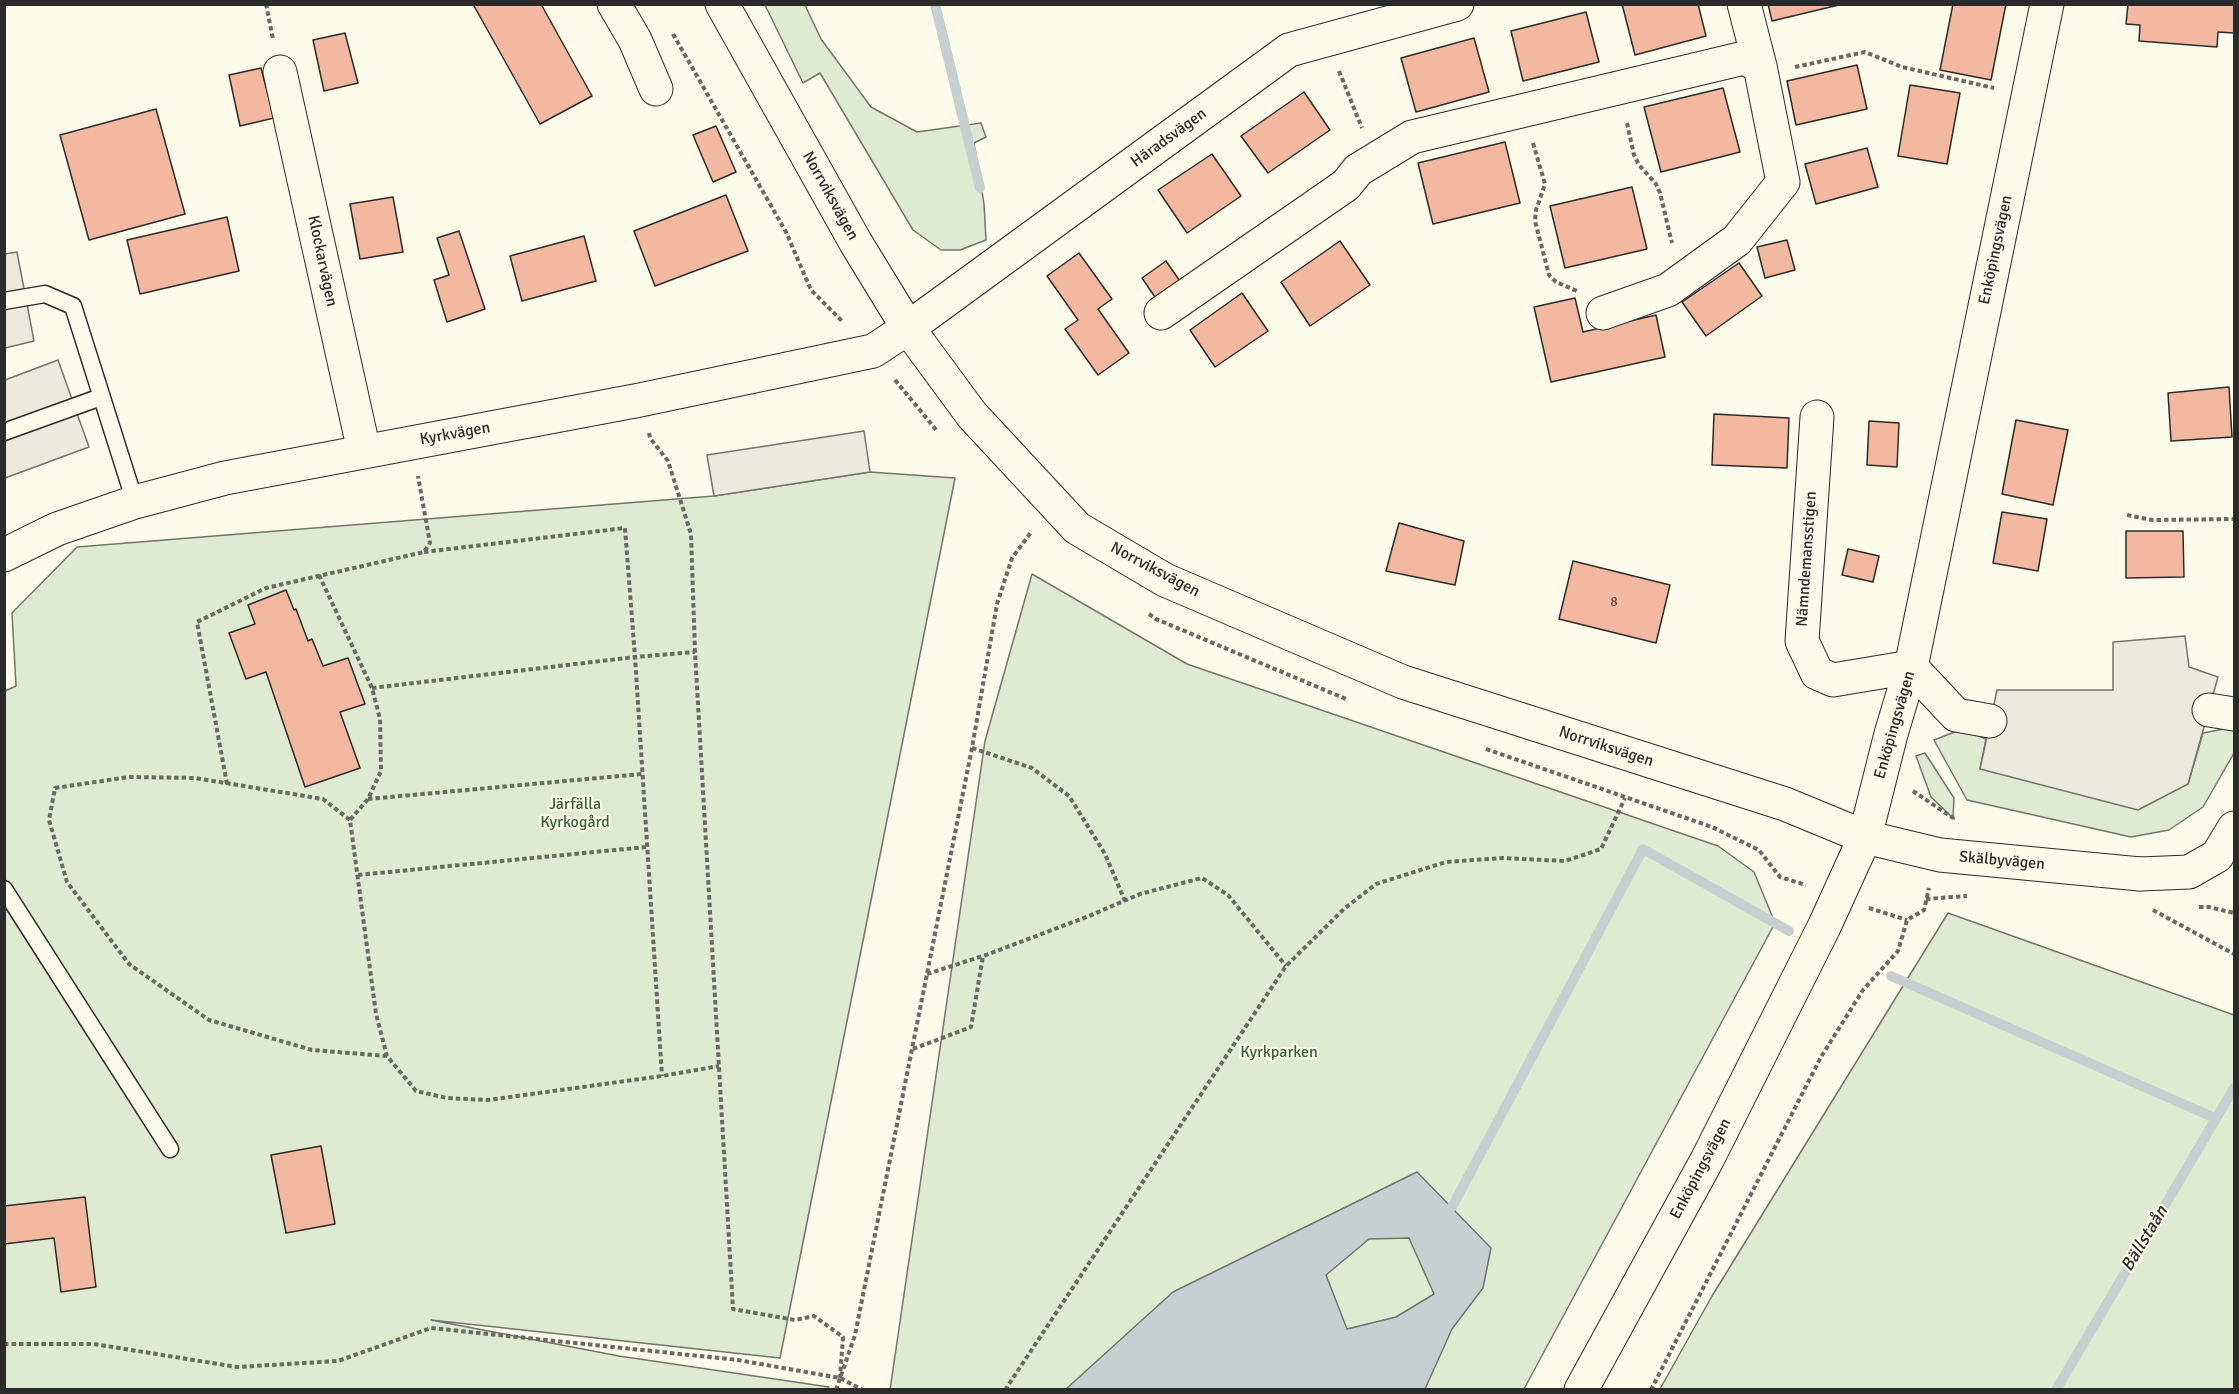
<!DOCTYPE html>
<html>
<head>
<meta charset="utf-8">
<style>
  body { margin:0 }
  #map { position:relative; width:2239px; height:1394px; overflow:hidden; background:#fdfbea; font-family:Signika,sans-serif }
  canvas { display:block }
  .frame { position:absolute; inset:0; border:6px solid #2b2b2b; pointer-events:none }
</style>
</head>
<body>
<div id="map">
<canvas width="2239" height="1394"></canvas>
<div class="frame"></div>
</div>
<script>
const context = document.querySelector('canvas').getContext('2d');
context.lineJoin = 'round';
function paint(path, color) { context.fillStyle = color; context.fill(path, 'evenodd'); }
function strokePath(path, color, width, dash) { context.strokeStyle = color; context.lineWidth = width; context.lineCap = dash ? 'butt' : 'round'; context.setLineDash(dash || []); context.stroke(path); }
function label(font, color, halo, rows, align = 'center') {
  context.font = font + ' Signika,sans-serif'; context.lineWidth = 4.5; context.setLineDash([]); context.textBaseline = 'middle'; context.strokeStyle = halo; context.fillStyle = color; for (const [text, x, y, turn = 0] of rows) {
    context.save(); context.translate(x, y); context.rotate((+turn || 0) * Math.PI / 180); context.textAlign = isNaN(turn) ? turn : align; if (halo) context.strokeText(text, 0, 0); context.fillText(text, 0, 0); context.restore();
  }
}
const green = new Path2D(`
  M765 5H805L821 39 871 107 917 132 981 123 986 137 974 143 984 204 986 240 960 250H941L913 230 820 73 803 83Z
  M870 472 955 478 780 1358 431 1320 619 1356 829 1387 825 1390H5V691L16 686 12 613 77 547 714 496Z
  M1032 574 1187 664 1718 846 1754 872 1775 923 1524 1389 890 1390 985 741Z
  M2234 727V753L2203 807 2169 830 2131 837 1967 800 1934 740 1962 729 1986 739 1980 769 2188 784 2203 733Z
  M1925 753 1954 798 1953 818 1931 797 1916 756Z
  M1948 913 2234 1015V1389H1660L1712 1296Z`);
paint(green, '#deebd1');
strokePath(green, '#74746e', 1.5);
const parking = new Path2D(`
  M17 252 34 341 5 348V254Z
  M58 360 89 447 5 478V380Z
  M864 431 870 472 714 496 707 455Z
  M2185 636 2189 667 2218 677 2188 784 2138 810 1980 769 1997 690H2113V642Z`);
paint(parking, '#eceadb');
strokePath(parking, '#74746e', 1.5);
const water = new Path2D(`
  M1417 1172 1491 1248 1483 1288 1452 1329 1425 1389H1066L1173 1292ZM1409 1238 1434 1294 1396 1317 1347 1329 1326 1275 1369 1239Z`);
paint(water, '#c7d0d0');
strokePath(water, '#74746e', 1.5);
strokePath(new Path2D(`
  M935 4 980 188
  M1891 976 2215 1118
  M1452 1207 1643 849 1789 931
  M2056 1390 2234 1088`), '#c7d0d0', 10);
const building = new Path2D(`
  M473 4H541L592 96 540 124Z
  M1622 4H1698L1706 36 1635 55Z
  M1768 4H1843L1772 21Z
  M1953 4H2006L1991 80 1940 70Z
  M2128 4H2234V33L2218 32 2217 47 2139 41 2140 25 2126 24Z
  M1586 12 1599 62 1523 81 1511 31Z
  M345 33 358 83 324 91 313 40Z
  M1474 38 1489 92 1416 112 1401 58Z
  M1857 65 1867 109 1796 125 1787 81Z
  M261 68 274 118 240 126 229 75Z
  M1910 85 1960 93 1947 164 1898 156Z
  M1723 88 1740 152 1661 172 1644 107Z
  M1304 92 1330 130 1268 173 1241 136Z
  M156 109 185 214 89 240 60 135Z
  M716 126 736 172 713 182 693 135Z
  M1505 142 1520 203 1433 224 1418 163Z
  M1867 148 1878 187 1816 204 1805 164Z
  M1212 154 1241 196 1187 233 1158 190Z
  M1632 187 1647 249 1565 268 1550 206Z
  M726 195 748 251 655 286 634 231Z
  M393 197 403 252 360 259 350 204Z
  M227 217 239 271 140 294 127 240Z
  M459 231 485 309 447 322 434 280 449 275 437 238Z
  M584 236 596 281 522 301 510 256Z
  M1787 240 1795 270 1765 278 1757 247Z
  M1340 241 1370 285 1310 326 1281 282Z
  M1079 253 1112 299 1098 309 1129 353 1098 375 1065 329 1078 320 1047 276Z
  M1166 261 1184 287 1159 303 1142 278Z
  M1739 263 1762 296 1706 336 1682 302Z
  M1242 293 1268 331 1215 367 1190 330Z
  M1575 298 1583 332 1656 315 1665 357 1551 382 1534 307Z
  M2229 387 2232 437 2171 441 2168 393Z
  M1714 414 1789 418 1787 468 1712 465Z
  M2016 420 2068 430 2053 505 2002 494Z
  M1869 421 1899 423 1897 467 1867 465Z
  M2002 512 2047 519 2038 571 1993 563Z
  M1399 523 1464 541 1455 585 1386 571Z
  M2126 531H2183L2184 577 2126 578Z
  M1848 549 1879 556 1873 582 1842 575Z
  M1573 561 1670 585 1656 643 1559 619Z
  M286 590 294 610 296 609 308 641 312 639 323 666 348 658 365 704 340 712 360 768 305 787 266 672 246 679 229 633 255 624 248 605Z
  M321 1146 335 1224 286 1233 271 1155Z
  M85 1197 96 1287 61 1292 54 1238 4 1244V1206Z`);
paint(building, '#f2b8a0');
strokePath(building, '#2b2b2b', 1.5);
const service = new Path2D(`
  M4 301 45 294 73 306 135 502
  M4 432 101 397
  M4 889 170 1149`);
const minor = new Path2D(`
  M614 4 635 40 656 89
  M280 72 364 451
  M1161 313 1346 185 1358 170 1412 137 1744 58 1760 66
  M1603 313 1668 290 1737 240 1783 182 1760 66 1744 4
  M1817 417 1802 641 1817 673 1833 680 1911 667
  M4 555 57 529 135 502 225 478 640 400 873 351 908 328 1289 50 1457 4
  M1911 667 1956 715 1990 721
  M2209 710 2234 714
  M1865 837 1891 734 1911 667 2047 4
  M2140 874 2189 872 2217 856 2234 828`);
const tertiary = new Path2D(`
  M722 4 856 243 908 328 972 415 1077 528 1165 580 1403 682 1785 804 1865 837 1940 855 2140 874
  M1581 1390 1707 1160 1824 927 1865 837`);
strokePath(service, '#2b2b2b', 19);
strokePath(minor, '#2b2b2b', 35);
strokePath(tertiary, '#2b2b2b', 35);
strokePath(new Path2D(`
  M266 4 273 39
  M673 34 786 232 811 290 842 321
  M1795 67 1865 52 1902 67 1994 88
  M1339 71 1362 128
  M1627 123 1634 155 1639 165 1656 184 1660 193 1672 243
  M1533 143 1545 184 1536 210 1535 221 1549 275 1556 282 1577 291
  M895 380 938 432
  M649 433 650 438 668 461 691 534 695 652 733 1309 795 1320 814 1316 843 1337 840 1378
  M2127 515 2152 520 2234 519
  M424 552 625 528 635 657 662 1076
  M319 575 372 688 380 719 381 771 368 799 350 820
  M1149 614 1156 619 1346 699
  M372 688 635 657 695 652
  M972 748 1032 768 1069 796 1105 854 1125 901
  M1486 749 1712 827 1759 850 1780 877 1806 885
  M227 784 197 622 266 588 424 552 430 543 418 476
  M1913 791 1953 818 1952 822
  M368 799 642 774
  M358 875 646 847
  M1926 899 1967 896
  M2199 907H2209L2234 913
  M1869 908 1907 920
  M2153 910 2234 954
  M927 974 986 955 1089 916 1140 894 1202 878 1228 895 1286 966
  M913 1049 971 1027 983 956
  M387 1056 312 1050 209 1020 129 964 67 882 49 820 55 788 129 777 195 778 323 799 350 820 376 1014 387 1056 416 1091 447 1098 488 1100 662 1076 719 1066
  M4 1344H94L237 1367 338 1361 431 1328 738 1360 840 1378 863 1390
  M836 1390 855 1335 972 748 997 604 1012 558 1032 531
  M1005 1390 1286 966 1345 908 1376 884 1446 862 1503 858 1565 861 1601 849 1625 798
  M1651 1390 1821 1057 1863 990 1898 951 1907 920 1924 910 1929 888`), '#6a6964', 4, [4.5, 3]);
strokePath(service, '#fdfbea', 16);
strokePath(minor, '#fdfbea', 33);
strokePath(tertiary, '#fdfbea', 33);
label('14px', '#5d4e48', null, [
  ["8",1614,602]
]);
label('16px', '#2b2b2b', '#fdfbea', [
  ["Häradsvägen",1169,138,-36],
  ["Norrviksvägen",830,196,61],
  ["Enköpingsvägen",1996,250,-78],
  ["Klockarvägen",322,261,78],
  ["Kyrkvägen",455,434,-10],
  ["Nämndemansstigen",1807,559,-86],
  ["Norrviksvägen",1155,570,28],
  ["Enköpingsvägen",1895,725,-74],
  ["Norrviksvägen",1606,747,18],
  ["Skälbyvägen",2002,861,5],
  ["Enköpingsvägen",1701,1169,-62]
]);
label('16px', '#34623c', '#fdfbea', [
  ["Järfälla",575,805],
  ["Kyrkogård",575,823],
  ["Kyrkparken",1279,1053]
]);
label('italic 18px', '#2b2b2b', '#fdfbea', [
  ["Bällstaån",2145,1239,-59]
]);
</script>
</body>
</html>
